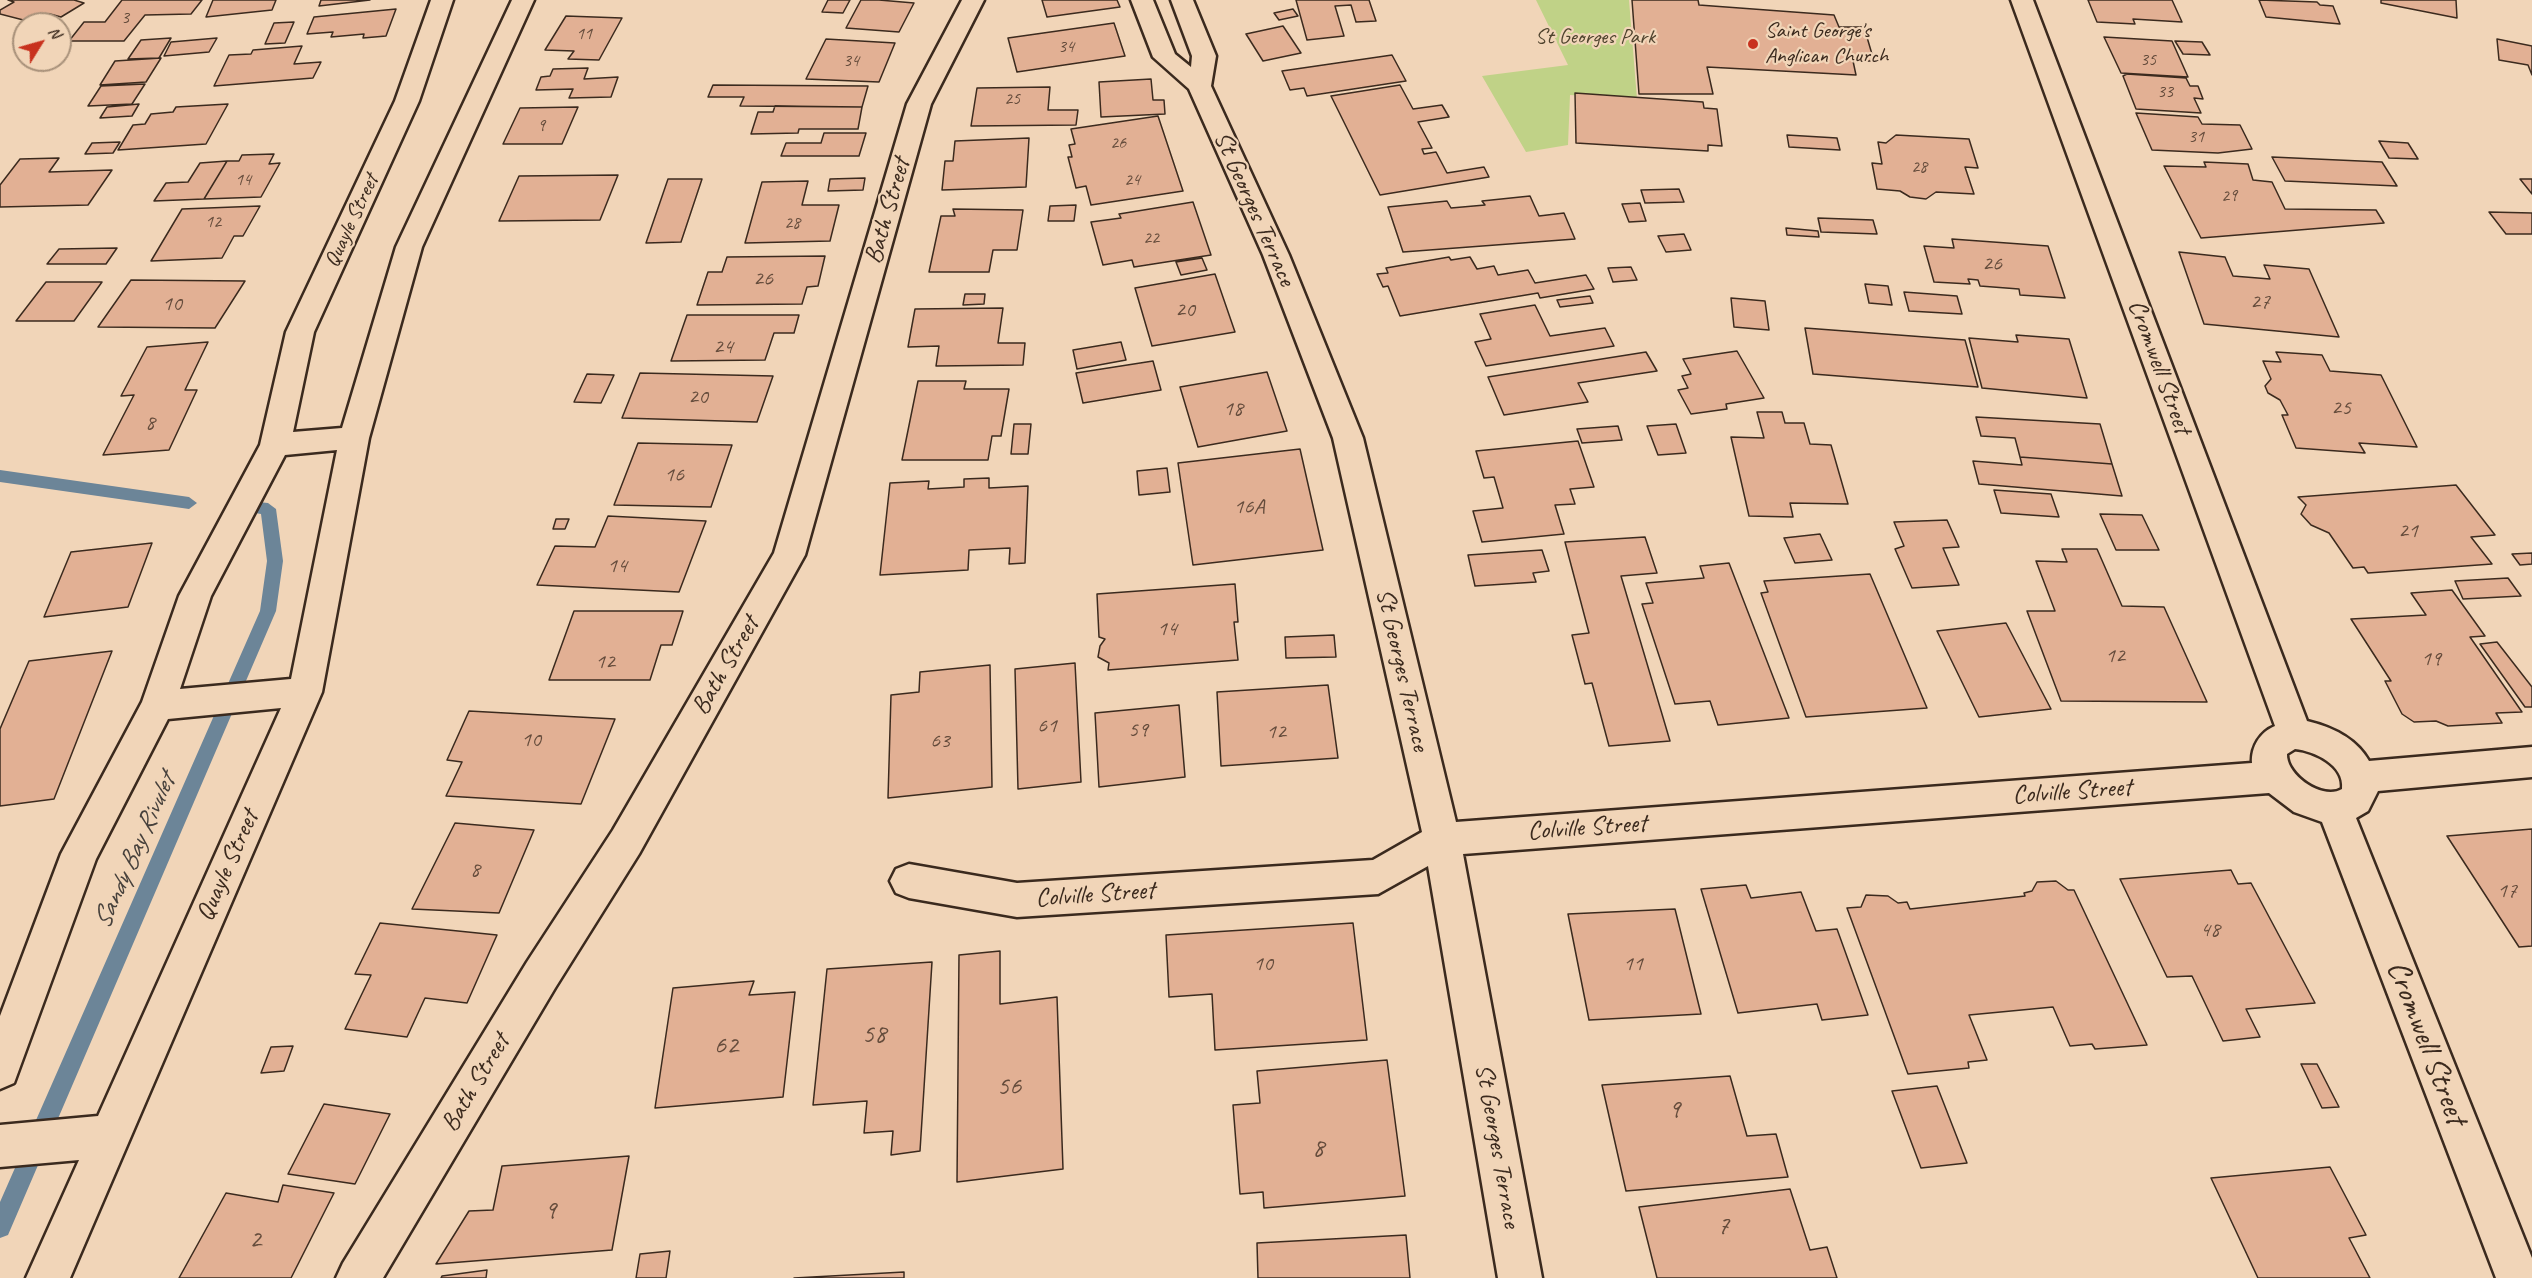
<!DOCTYPE html>
<html>
<head>
<meta charset="utf-8">
<style>
  body { margin:0 }
  #map { position:relative; width:2532px; height:1278px; overflow:hidden; background:#f1d5b8; font-family:Caveat,sans-serif }
  canvas { display:block }
  .north { position:absolute; left:12px; top:12px; width:60px; height:60px; box-sizing:border-box; background:#f1d5b8; border:2px solid #a8917a; border-radius:50%; rotate:53deg; font-size:16px; font-weight:700; line-height:24px; text-align:center; color:#3b2a1e }
  .north::after { content:''; display:block; margin:auto; width:21px; height:27px; background:#c8321e; clip-path:polygon(50% 0,100% 100%,50% 72%,0 100%) }
</style>
</head>
<body>
<div id="map">
<canvas width="2532" height="1278"></canvas>
<div class="north">N</div>
</div>
<script>
const context = document.querySelector('canvas').getContext('2d');
context.lineJoin = 'round';
function paint(path, color) { context.fillStyle = color; context.fill(path, 'evenodd'); }
function strokePath(path, color, width, dash) { context.strokeStyle = color; context.lineWidth = width; context.lineCap = dash ? 'butt' : 'round'; context.setLineDash(dash || []); context.stroke(path); }
function label(font, color, halo, rows, align = 'center') {
  context.font = font + ' Caveat,sans-serif'; context.lineWidth = 4.5; context.setLineDash([]); context.textBaseline = 'middle'; context.strokeStyle = halo; context.fillStyle = color; for (const [text, x, y, turn = 0] of rows) {
    context.save(); context.translate(x, y); context.rotate((+turn || 0) * Math.PI / 180); context.textAlign = isNaN(turn) ? turn : align; if (halo) context.strokeText(text, 0, 0); context.fillText(text, 0, 0); context.restore();
  }
}
paint(new Path2D(`
  M1536 0H1629L1637 99 1570 95 1568 145 1526 152 1482 76 1568 65Z`), '#c0d287');
paint(new Path2D(`
  M0 470 189 497 197 503 189 509 0 482Z
  M248 501 268 503 276 509 283 561 276 611 8 1235 0 1238V1202L260 611 267 561 261 514 243 511 240 507Z`), '#6c8598');
const building = new Path2D(`
  M8 0H74L84 3 61 17 50 14 35 23 0 14V10L14 2Z
  M122 0H202L191 14 145 15 124 41H69L84 22H105Z
  M213 0H276L272 10 206 17Z
  M321 0H370L319 6Z
  M828 0H850L843 13 822 12Z
  M861 0H879L914 3 899 32 846 28Z
  M1042 0H1117L1120 7 1047 17Z
  M1296 0H1369L1376 21 1356 22 1351 5 1335 6 1344 36 1307 40Z
  M1632 0H1698L1699 5 1834 15 1839 27H1864L1874 61H1853L1856 75 1707 67 1713 94H1639Z
  M2088 0H2172L2182 22 2133 19 2135 24 2097 22Z
  M2259 0 2317 2 2320 5 2333 6 2340 24 2266 17Z
  M2381 0H2456L2457 18 2381 3Z
  M396 9 386 36 363 38 364 34 331 37 333 32 307 34 314 17Z
  M1293 9 1298 16 1279 20 1274 13Z
  M566 16 622 18 599 60 568 59 574 51 545 50Z
  M294 22 285 43 265 44 274 23Z
  M1114 23 1125 56 1017 72 1008 38Z
  M1283 26 1301 53 1263 61 1246 34Z
  M2104 37 2172 41 2188 77 2121 73Z
  M171 38 159 58 128 59 141 40Z
  M217 38 209 52 164 56 171 42Z
  M826 39 895 43 879 82 806 79Z
  M2497 39 2532 46V75L2528 65 2499 60Z
  M2175 41 2202 42 2210 55 2183 54Z
  M302 46 294 64 321 62 313 78 214 86 229 55 251 54 253 50Z
  M1392 55 1406 81 1307 96 1304 88 1290 90 1282 71Z
  M161 58 146 82 100 85 115 61Z
  M588 68 584 79 618 77 611 97 569 98 573 89 536 90 541 77 550 76 553 69Z
  M2127 74 2186 78 2190 86H2198L2203 99 2194 98 2201 113 2136 109 2123 76Z
  M1151 79 1153 100H1164L1165 114 1101 117 1099 82Z
  M145 84 132 104 88 106 101 86Z
  M713 85 868 86 862 107 740 106 744 97H708Z
  M1400 85 1413 109 1442 105 1449 117 1418 122 1432 148 1422 149 1424 154 1436 152 1447 173 1484 167 1489 177 1380 195 1331 96Z
  M1050 87 1048 110H1078L1076 125 971 126 977 88Z
  M1575 93 1703 102 1704 108 1717 109 1722 146 1708 145V151L1576 143Z
  M139 104 132 116 100 118 107 107Z
  M228 104 206 144 118 150 133 125 145 124 151 114 173 112 176 107Z
  M775 106 862 107 858 129H799L798 133 751 134 758 112H773Z
  M578 107 562 144H503L520 108Z
  M2136 113 2198 117 2202 124 2240 125 2252 149 2218 153 2152 150Z
  M1158 116 1183 191 1091 205 1086 186 1076 188 1068 157H1072L1069 145 1075 144 1071 129Z
  M824 133H866L859 156H781L786 143H821Z
  M1787 135 1837 138 1840 150 1789 147Z
  M1896 135 1969 139 1978 168 1965 167 1974 194 1936 192 1926 199 1910 197 1900 191 1877 189 1872 163 1882 164 1878 142 1886 143Z
  M1029 138 1026 187 942 190 945 161H953L955 141Z
  M2379 141 2408 143 2418 159 2389 158Z
  M120 142 113 153 85 154 92 143Z
  M274 154 269 164 280 163 261 197 204 199 227 161H239L242 155Z
  M2272 157 2382 162 2397 186 2285 181Z
  M59 158 49 172 112 170 88 205 0 207V185L20 159Z
  M227 161 204 199 154 201 166 183 188 182 200 163Z
  M2204 162 2248 164 2253 180 2272 182 2285 209 2376 210 2384 223 2201 238 2164 166 2206 167Z
  M618 175 600 220 499 221 519 176Z
  M865 178 863 190 828 191 830 179Z
  M668 179H702L681 242 646 243Z
  M2520 179H2532V194Z
  M808 181 802 205H839L830 241 745 243 762 182Z
  M1679 189 1684 202 1645 203 1641 190Z
  M1530 196 1539 216 1564 213 1575 239 1403 252 1388 207 1447 201 1451 208 1485 205 1482 201Z
  M1193 202 1211 255 1134 267 1132 260 1103 265 1091 222 1121 218 1119 214Z
  M1640 203 1646 221 1629 222 1622 204Z
  M1076 205 1074 221H1048L1050 206Z
  M260 206 243 236H234L222 258 151 261 182 209Z
  M953 209 1023 210 1017 250H993L989 272H929L941 216H955Z
  M2489 212 2532 213V234H2506Z
  M1818 218 1873 220 1877 234 1821 232Z
  M1786 228 1818 231 1819 237 1787 235Z
  M1684 234 1691 250 1666 252 1658 236Z
  M1952 239 2048 246 2065 298 2020 295 2019 289 1980 286 1978 280 1968 279 1970 284 1934 282 1924 246 1954 248Z
  M117 248 106 264H47L59 249Z
  M2179 252 2225 257 2233 276 2270 279 2264 265 2309 269 2339 337 2204 324Z
  M825 256 818 286 807 287 802 304 697 305 708 272H722L727 257Z
  M1449 257 1451 260 1470 257 1477 269 1494 266 1498 275 1528 270 1535 283 1586 275 1594 289 1540 298 1538 293 1400 316 1388 286 1383 287 1377 274 1388 273 1386 268Z
  M1202 258 1207 270 1181 275 1176 262Z
  M1631 267 1637 280 1613 282 1608 268Z
  M1215 274 1235 332 1152 346 1135 288Z
  M131 280 245 281 215 328 98 327Z
  M46 282H102L74 321H16Z
  M1865 284 1888 286 1892 305 1869 303Z
  M1904 292 1957 296 1962 314 1909 311Z
  M965 294H985L984 304 963 305Z
  M1590 296 1593 303 1560 307 1557 300Z
  M1731 298 1765 301 1769 330 1734 327Z
  M1535 305 1550 336 1605 328 1614 346 1486 366 1475 342 1491 339 1480 314Z
  M1003 308 998 343H1025L1023 365 936 366 939 346 908 347 915 309Z
  M687 315H799L794 333H774L765 360 671 361Z
  M1805 328 1965 340 1978 387 1813 374Z
  M2016 335 2069 339 2087 398 1982 388 1969 338 2018 342Z
  M208 342 185 390H197L169 450 103 455 134 395 121 396 147 347Z
  M1121 342 1126 360 1077 369 1073 350Z
  M1737 351 1764 398 1726 404 1727 409 1691 414 1678 390 1688 388 1682 376 1691 374 1683 359Z
  M1646 352 1657 371 1578 383 1588 402 1504 415 1488 377Z
  M2276 352 2322 355 2330 371 2381 375 2417 447 2359 443 2365 453 2296 448 2282 415H2288L2280 400 2268 393 2265 386 2271 379 2263 361 2281 362Z
  M1153 361 1161 390 1083 403 1076 373Z
  M1267 372 1287 431 1198 447 1180 387Z
  M640 373 773 376 757 422 622 418Z
  M587 374 614 375 601 403 574 402Z
  M918 381H966L964 389H1009L1001 436H992L988 460H902Z
  M1757 412H1782L1785 423H1804L1810 444 1831 445 1848 504 1790 503 1793 517 1749 516 1731 437 1764 438Z
  M1976 417 2100 424 2112 464 2020 457 2015 438 1981 436Z
  M1014 424H1031L1028 454H1011Z
  M1676 424 1686 453 1658 455 1647 426Z
  M1618 426 1622 440 1582 443 1577 429Z
  M1578 441 1594 487 1570 489 1575 504 1555 505 1564 534 1482 542 1473 511 1503 508 1494 477 1484 478 1476 451Z
  M638 443 732 445 711 507 614 505Z
  M1300 449 1323 550 1193 565 1178 463Z
  M2020 457 2112 464 2122 496 1979 484 1973 461 2022 465Z
  M1167 468 1170 492 1139 495 1137 471Z
  M989 478V488L1028 486 1025 563 1009 564 1010 548 969 550 968 570 880 575 890 483 929 481 928 489 964 487V479Z
  M2456 485 2495 535 2471 537 2492 564 2368 573 2364 567 2353 568 2329 533 2311 525 2301 514 2306 505 2298 497Z
  M1994 490 2051 494 2059 517 2001 513Z
  M2100 514 2142 515 2159 550H2116Z
  M608 516 706 521 679 592 537 585 555 546 595 547Z
  M556 519H569L565 529H553Z
  M1947 520 1959 547 1943 548 1959 585 1912 588 1895 549 1904 546 1894 522Z
  M1820 534 1832 560 1795 563 1784 538Z
  M1645 537 1657 573 1621 576 1670 741 1609 746 1592 683 1585 684 1572 635 1589 633 1565 542Z
  M152 543 128 607 44 617 71 552Z
  M2062 549H2097L2122 606 2164 607 2207 702 2061 701 2027 611H2055L2036 561 2067 562Z
  M1542 550 1549 571 1533 573 1536 582 1475 586 1468 555Z
  M2532 553V564L2520 565 2512 554Z
  M1729 563 1789 718 1718 725 1710 701 1675 704 1642 604 1653 603 1646 583 1704 578 1700 566Z
  M1870 574 1927 708 1806 717 1761 593 1768 592 1764 581Z
  M2508 578 2521 596 2463 599 2455 581Z
  M1235 584 1238 622H1234L1238 660 1108 670 1109 663 1098 657 1100 646 1105 639 1099 637 1097 594Z
  M2452 590 2485 636 2470 637 2522 712 2496 713 2502 723 2448 726 2436 721 2414 722 2402 714 2385 681H2391L2351 619 2426 615 2411 593Z
  M574 611H683L672 645H661L650 680H549Z
  M2006 623 2051 709 1979 717 1937 631Z
  M1334 635 1336 657 1286 658 1285 637Z
  M2497 642 2532 687V707H2525L2480 644Z
  M112 651 54 799 0 806V729L29 661Z
  M1075 663 1081 782 1018 789 1015 669Z
  M990 665 992 787 888 798 891 695 919 692 920 672Z
  M1328 685 1338 758 1221 766 1217 692Z
  M1179 705 1185 777 1099 787 1095 713Z
  M469 711 615 719 581 804 446 796 462 762 447 760Z
  M455 823 534 830 499 913 412 909Z
  M2532 829V946L2519 947 2447 836Z
  M2231 870 2238 884 2251 883 2315 1003 2246 1009 2260 1037 2223 1041 2192 976 2167 977 2120 879Z
  M2056 881 2068 890H2074L2147 1045 2095 1049 2092 1044 2070 1046 2053 1007 1969 1015 1987 1060 1968 1062 1969 1068 1908 1074 1847 908 1861 907 1866 895 1888 896 1898 903 1907 902 1910 909 2025 896 2024 893 2032 891 2037 882Z
  M1746 885 1751 898 1801 892 1816 931 1837 929 1868 1015 1822 1020 1817 1004 1738 1013 1701 889Z
  M1675 909 1701 1014 1589 1020 1568 914Z
  M380 923 497 935 467 1003 425 998 407 1037 345 1029 371 975 355 974Z
  M1353 923 1367 1040 1215 1050 1212 994 1169 997 1166 935Z
  M1000 951V1004L1057 997 1063 1169 957 1182 959 955Z
  M932 962 920 1151 891 1155 893 1131 864 1133 867 1101 813 1105 827 969Z
  M754 981 749 995 795 992 783 1097 655 1108 673 988Z
  M293 1046 284 1071 261 1073 271 1047Z
  M1387 1060 1405 1196 1264 1208 1263 1192 1240 1194 1233 1105 1260 1103 1257 1071Z
  M2301 1064H2317L2339 1107 2322 1108Z
  M1730 1076 1747 1136 1776 1134 1788 1177 1626 1191 1602 1085Z
  M1937 1086 1967 1163 1921 1168 1892 1091Z
  M324 1104 390 1114 355 1184 288 1174Z
  M629 1156 612 1250 436 1264 469 1211 493 1210 502 1166Z
  M2330 1167 2366 1235 2349 1238 2370 1278H2258L2211 1178Z
  M283 1185 334 1193 291 1278H179L226 1193 278 1202Z
  M1790 1189 1810 1250 1827 1247 1837 1278H1657L1639 1207Z
  M1406 1235 1410 1278H1258L1257 1243Z
  M670 1251 666 1278H636L640 1254Z
  M487 1270 486 1278H441L442 1276Z
  M904 1272V1278H794Z`);
paint(building, '#e2b094');
strokePath(building, '#3b2a1e', 1.5);
const street = new Path2D(`
  M431 0H453L419 101 314 332 293 432 342 428 396 247 512 0H534L422 247 369 438 322 692 70 1278H26L79 1160 0 1167V1125L98 1116 281 708 168 719 96 859 14 1083 0 1089V1016L61 854 142 702 179 596 260 445 286 332 395 101ZM337 450 291 679 180 689 211 596 285 455Z
  M962 0H984L931 104 805 555 639 854 555 988 383 1278H336L343 1263 527 962 613 830 774 553 907 104Z
  M1131 0H1153L1175 54 1191 67 1192 56 1171 0H1193L1216 56 1211 86 1289 255 1363 438 1456 822 2252 763C2251 747 2260 732 2275 726L2011 0H2033L2307 721C2332 727 2356 738 2369 761L2532 747V777L2378 791 2368 811 2356 818 2532 1258V1278H2496L2322 822 2294 812 2269 793 1463 854 1542 1278H1498L1428 866 1378 894 1017 917 909 898 896 893 890 881 896 869 909 864 1017 883 1373 860 1422 832 1333 438 1263 255 1189 89 1153 57ZM2295 749C2314 751 2345 765 2342 789 2323 801 2286 775 2287 754Z`);
strokePath(street, '#3b2a1e', 5);
paint(street, '#f1d5b8');
for (const [x, y, r, color] of [
  [1753,44,6,"#c8321e"]
]) { const dot = new Path2D(); dot.arc(x, y, r, 0, 2 * Math.PI); context.fillStyle = color; context.fill(dot); strokePath(dot, '#f1d5b8', 2); }
label('18px', '#654c3c', null, [
  ["3",125,18],
  ["11",584,34],
  ["34",1066,47],
  ["35",2148,60],
  ["34",851,61],
  ["33",2165,92],
  ["25",1012,99],
  ["9",541,126],
  ["31",2196,137],
  ["26",1118,143],
  ["28",1919,167],
  ["14",243,180],
  ["24",1132,180],
  ["29",2229,196],
  ["12",213,222],
  ["28",792,223],
  ["22",1151,238]
]);
label('22px', '#3b2a1e', '#f1d5b8', [
  ["Saint George's",1765,31],
  ["Anglican Church",1765,56]
], 'left');
label('22px', '#4f432e', '#f1d5b8', [
  ["St Georges Park",1595,37]
]);
label('22px', '#3b2a1e', '#f1d5b8', [
  ["Quayle Street",352,221,-65]
]);
label('22px', '#654c3c', null, [
  ["26",1992,264],
  ["26",763,279],
  ["27",2260,302],
  ["10",172,304],
  ["20",1185,310],
  ["24",723,347],
  ["20",698,397],
  ["25",2341,408],
  ["18",1233,409],
  ["8",150,423],
  ["16",674,475],
  ["16A",1249,507],
  ["21",2408,531],
  ["14",617,566],
  ["14",1167,629],
  ["12",2115,656],
  ["19",2431,659],
  ["12",605,662],
  ["61",1047,726],
  ["59",1138,730],
  ["12",1276,732],
  ["10",531,740],
  ["63",940,741],
  ["8",475,870],
  ["17",2507,891],
  ["48",2210,930],
  ["10",1263,964],
  ["11",1633,964]
]);
label('26px', '#3b2a1e', '#f1d5b8', [
  ["St Georges Terrace",1254,209,66],
  ["Bath Street",888,211,-74],
  ["Cromwell Street",2159,367,70],
  ["Bath Street",726,666,-60],
  ["St Georges Terrace",1402,670,77],
  ["Colville Street",2072,792,-4],
  ["Colville Street",1587,828,-4],
  ["Quayle Street",228,866,-66],
  ["Colville Street",1095,895,-4],
  ["Bath Street",476,1083,-59],
  ["St Georges Terrace",1497,1146,80]
]);
label('italic 27px', '#47413c', '#f1d5b8', [
  ["Sandy Bay Rivulet",135,852,-66]
]);
label('27px', '#654c3c', null, [
  ["58",874,1035],
  ["62",726,1046],
  ["56",1009,1087],
  ["9",1674,1110],
  ["8",1318,1149],
  ["9",550,1211],
  ["7",1723,1227],
  ["2",255,1240]
]);
label('32px', '#3b2a1e', '#f1d5b8', [
  ["Cromwell Street",2426,1043,69]
]);
</script>
</body>
</html>
